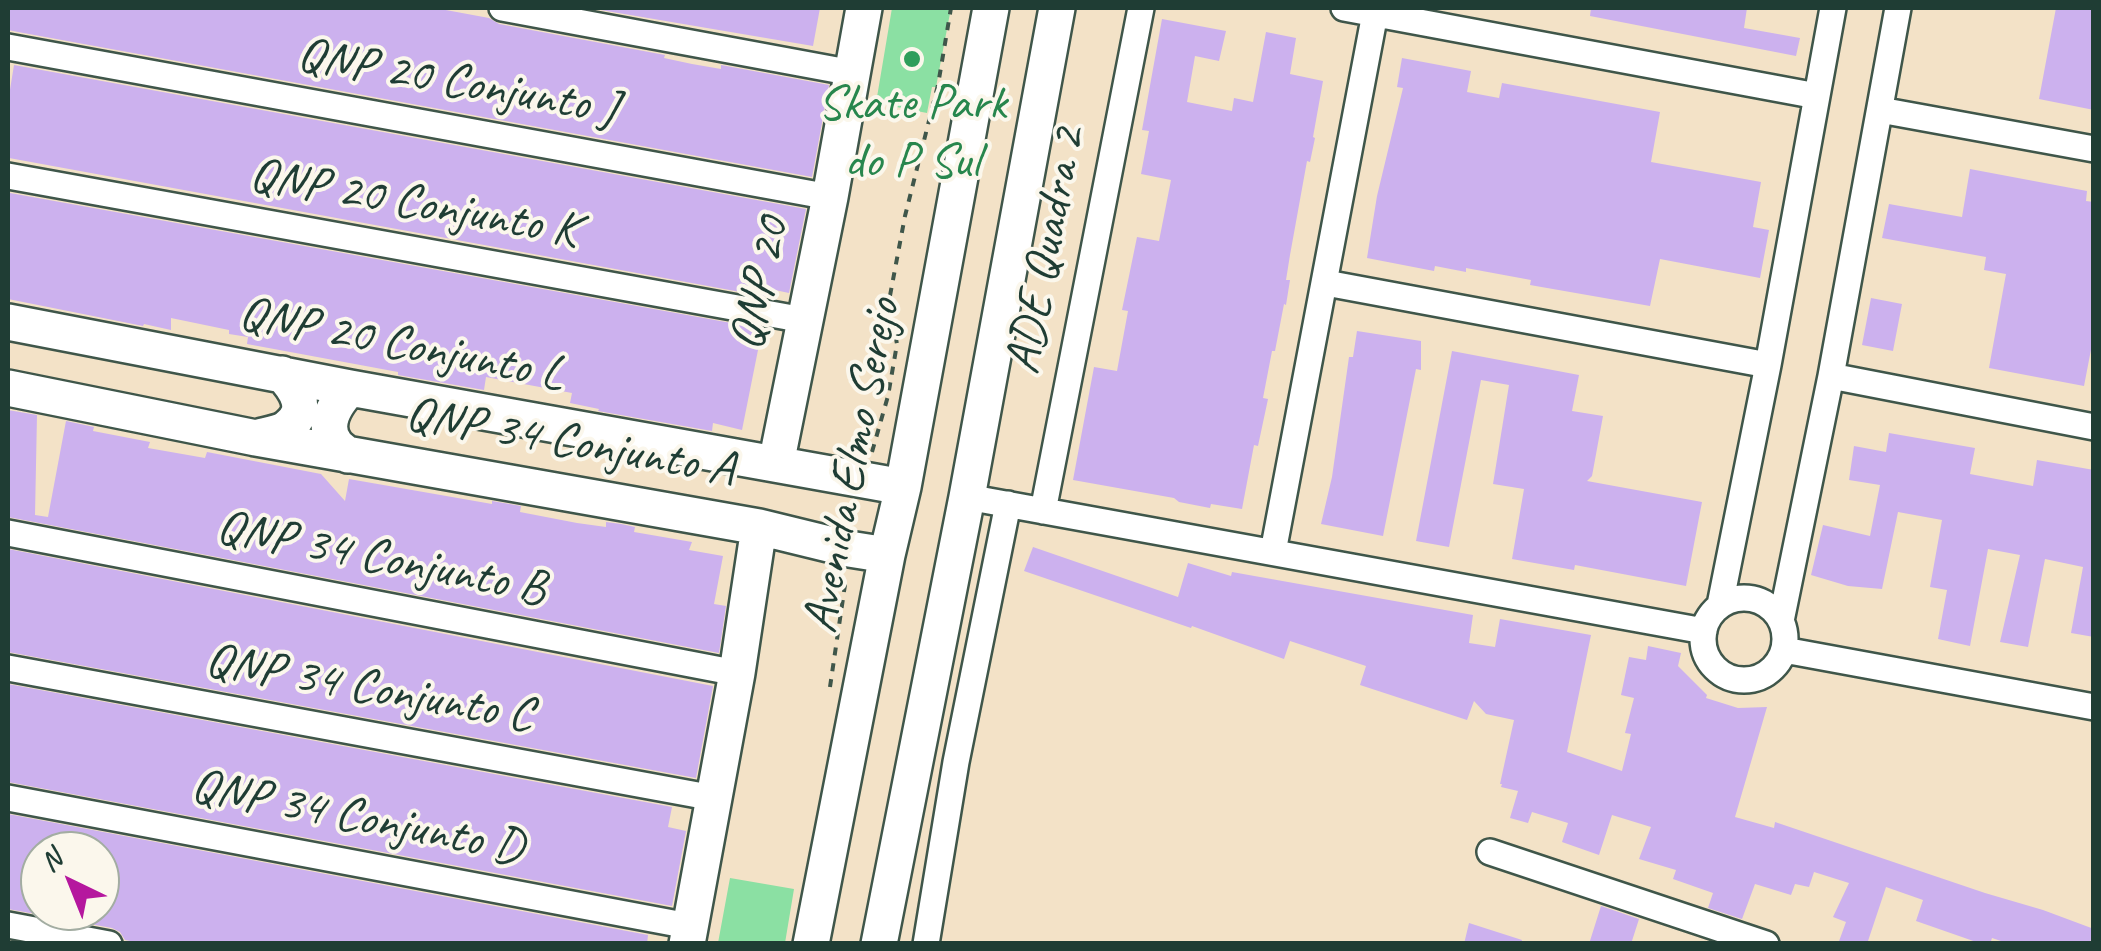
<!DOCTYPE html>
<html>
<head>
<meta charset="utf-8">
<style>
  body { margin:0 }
  #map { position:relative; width:2101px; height:951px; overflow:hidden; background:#f3e2c7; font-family:Caveat,sans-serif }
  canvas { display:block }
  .frame { position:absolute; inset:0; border:10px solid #1f3d34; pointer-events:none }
  .north { position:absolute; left:20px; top:831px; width:100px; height:100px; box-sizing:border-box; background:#fbf7ec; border:2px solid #a3ada2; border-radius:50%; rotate:317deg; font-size:28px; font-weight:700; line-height:40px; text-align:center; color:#1f3d34 }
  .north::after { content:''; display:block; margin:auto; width:35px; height:45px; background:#b5179e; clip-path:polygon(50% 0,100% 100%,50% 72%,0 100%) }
</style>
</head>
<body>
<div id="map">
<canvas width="2101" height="951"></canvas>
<div class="frame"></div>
<div class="north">N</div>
</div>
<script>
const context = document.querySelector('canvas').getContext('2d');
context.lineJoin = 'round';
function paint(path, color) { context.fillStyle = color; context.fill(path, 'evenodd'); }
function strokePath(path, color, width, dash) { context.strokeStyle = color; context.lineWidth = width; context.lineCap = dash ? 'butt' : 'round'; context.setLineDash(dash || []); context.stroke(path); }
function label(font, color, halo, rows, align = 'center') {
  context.font = font + ' Caveat,sans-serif'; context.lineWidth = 8; context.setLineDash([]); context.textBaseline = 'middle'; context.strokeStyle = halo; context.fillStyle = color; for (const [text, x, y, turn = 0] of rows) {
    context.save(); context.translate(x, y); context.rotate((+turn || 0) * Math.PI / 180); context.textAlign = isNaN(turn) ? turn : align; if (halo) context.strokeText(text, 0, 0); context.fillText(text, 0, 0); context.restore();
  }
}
paint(new Path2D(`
  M892 8H951L936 87H932L927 113 876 103Z
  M730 878 794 889 785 943H718Z`), '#8be0a3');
paint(new Path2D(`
  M8 8H435L489 18 499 24 665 55 664 58 692 64 721 69V65L829 85 812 177 18 32 8 30Z
  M589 8H820L813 46Z
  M1591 8H1747L1744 28 1800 38 1796 56 1590 16Z
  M2056 8H2094V110L2039 99Z
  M1162 19 1226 31 1219 61 1195 56 1187 102 1232 111 1234 98 1253 102 1266 32 1296 38 1290 74 1323 81 1313 137 1315 138 1310 162 1307 161 1290 255 1286 280H1290L1286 305 1284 304 1275 351H1272L1263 398 1268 399 1258 446 1254 445 1242 509 1211 504 1210 508 1179 502 1174 498 1073 480 1094 367 1117 371 1128 311 1122 310 1137 237 1159 241 1171 180 1141 174 1149 131 1142 130Z
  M1402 58 1471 71 1467 92 1499 98 1502 83 1660 112 1651 162 1761 182 1753 227 1769 230 1760 278 1660 259 1650 306 1530 285 1531 280 1466 268V272L1435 266 1434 271 1367 258 1377 196 1403 88 1397 87Z
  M14 65 806 209 789 293 770 289 768 297 9 158 8 102Z
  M1970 169 2087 191 2086 201 2094 202V334L2084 386 1989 368 2006 274 1984 270 1986 257 1882 238 1889 204 1962 217Z
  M10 193 759 328 762 330 742 430 713 423 712 431 598 411 599 409 570 403 572 393 486 377 484 390 398 375V372L247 344 248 337 229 334V330L171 318V330L144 324 143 326 8 299V194Z
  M1871 298 1902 304 1893 351 1862 345Z
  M1357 331 1421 341V370L1416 369 1383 536 1321 524 1332 477 1349 357H1353Z
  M1452 351 1579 375 1572 411 1603 416 1592 476 1587 481 1702 502 1686 586 1575 565 1574 570 1512 559 1524 489 1493 484 1509 385 1481 380 1449 547 1416 541Z
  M8 410 37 415 35 515 48 517 66 421 94 427 93 431 150 442 148 448 205 458 207 452 321 474 345 501 349 479 492 504V501L521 506 520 512 577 523 606 527V522L621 524 635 527 634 532 692 542 689 550 723 556 714 604 726 606 719 653 8 517Z
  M1889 433 1975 448 1970 474 2033 486 2037 460 2094 470V637L2071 633 2083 567 2045 559 2028 647 2000 642 2020 555 1988 549 1970 646 1938 639 1947 590 1930 587 1942 520 1898 512 1882 589 1848 586 1811 575 1823 525 1870 536 1880 485 1849 480 1854 446 1886 452Z
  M1033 547 1178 597 1188 563 1231 576 1232 572 1473 615 1469 643 1495 647 1500 619 1591 635 1567 752 1622 771 1631 734 1625 733 1634 698 1621 695 1629 657 1646 660 1648 646 1681 653 1678 666 1707 695 1706 698 1738 708 1767 707 1735 817 1774 828 1775 822 1985 893 2043 910 2094 929V933L2089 944H2010L1992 938 1990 944H1982L1916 921 1923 900 1886 887 1867 944H1838L1846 922 1833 917 1849 883 1814 872 1809 887 1795 884 1791 895 1755 884 1742 919 1708 908 1713 893 1673 879 1676 870 1639 859 1651 827 1612 815 1599 855 1562 842 1568 823 1532 812 1528 823 1510 818 1518 791 1501 787 1502 784H1500L1514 720 1486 714 1474 701 1467 720 1360 685 1366 666 1290 641 1284 659 1192 626 1191 628 1024 571Z
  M8 549 713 686 696 778 8 652Z
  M8 684 672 807 668 827 686 831 672 906 8 782Z
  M8 814 648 935 647 944H146L125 940 120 932 112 928 8 909ZM40 851H100V911H40Z
  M1601 906 1639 919 1631 944H1589Z
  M1469 923 1522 940 1521 944H1464Z`), '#ccb1ee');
const street = new Path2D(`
  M502 8 853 73
  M1344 8 1817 96
  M8 47 830 197
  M1880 110 2094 149
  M8 176 804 320
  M1326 283 1768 365
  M1831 376 2094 427
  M967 497 1704 631
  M1043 511 1141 8
  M8 533 737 673
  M1273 552 1376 8
  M1703 639a41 41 0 1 1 82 0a41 41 0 1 1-82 0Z
  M1720 605 1768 365 1833 8
  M1781 621 1831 376 1898 8
  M1784 650 2094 707
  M8 668 714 798
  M8 798 689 926
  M1490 852 1766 944
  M8 925 109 944
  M926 944 956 762 1008 504`);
const secondary = new Path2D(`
  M8 322 350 388 903 487
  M8 388 256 438 759 527 849 549 887 555
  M256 438C265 435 282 433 289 426 310 409 296 389 282 374
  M348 455C344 451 338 448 335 443 321 424 337 402 350 388
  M776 464 830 197 864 8
  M687 944 737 673 759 527
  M811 944 887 555 903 487 991 8
  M879 944 967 497 1057 8`);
strokePath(street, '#3f564a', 30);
strokePath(secondary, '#3f564a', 40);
strokePath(new Path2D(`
  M872 452 888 396 897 344 889 301 905 216 938 85 951 8
  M830 687 846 578`), '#3f564a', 4, [8, 8]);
strokePath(street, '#fff', 25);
strokePath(secondary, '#fff', 35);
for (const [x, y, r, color] of [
  [912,59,10,"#2e9e5b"]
]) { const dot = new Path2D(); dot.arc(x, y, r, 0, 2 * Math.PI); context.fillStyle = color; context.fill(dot); strokePath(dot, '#fbf7ec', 4); }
label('50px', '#1f3d34', '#fbf7ec', [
  ["QNP 20 Conjunto J",457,83,10],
  ["QNP 20 Conjunto K",414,204,10],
  ["ADE Quadra 2",1047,251,-79],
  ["QNP 20",761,284,-78],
  ["QNP 20 Conjunto L",401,345,11],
  ["QNP 34 Conjunto A",570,443,10],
  ["Avenida Elmo Serejo",853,466,-79],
  ["QNP 34 Conjunto B",381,559,11],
  ["QNP 34 Conjunto C",369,689,10],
  ["QNP 34 Conjunto D",357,818,11]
]);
label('50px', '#27864d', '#fbf7ec', [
  ["Skate Park",912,105],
  ["do P Sul",912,163]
]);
</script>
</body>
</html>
